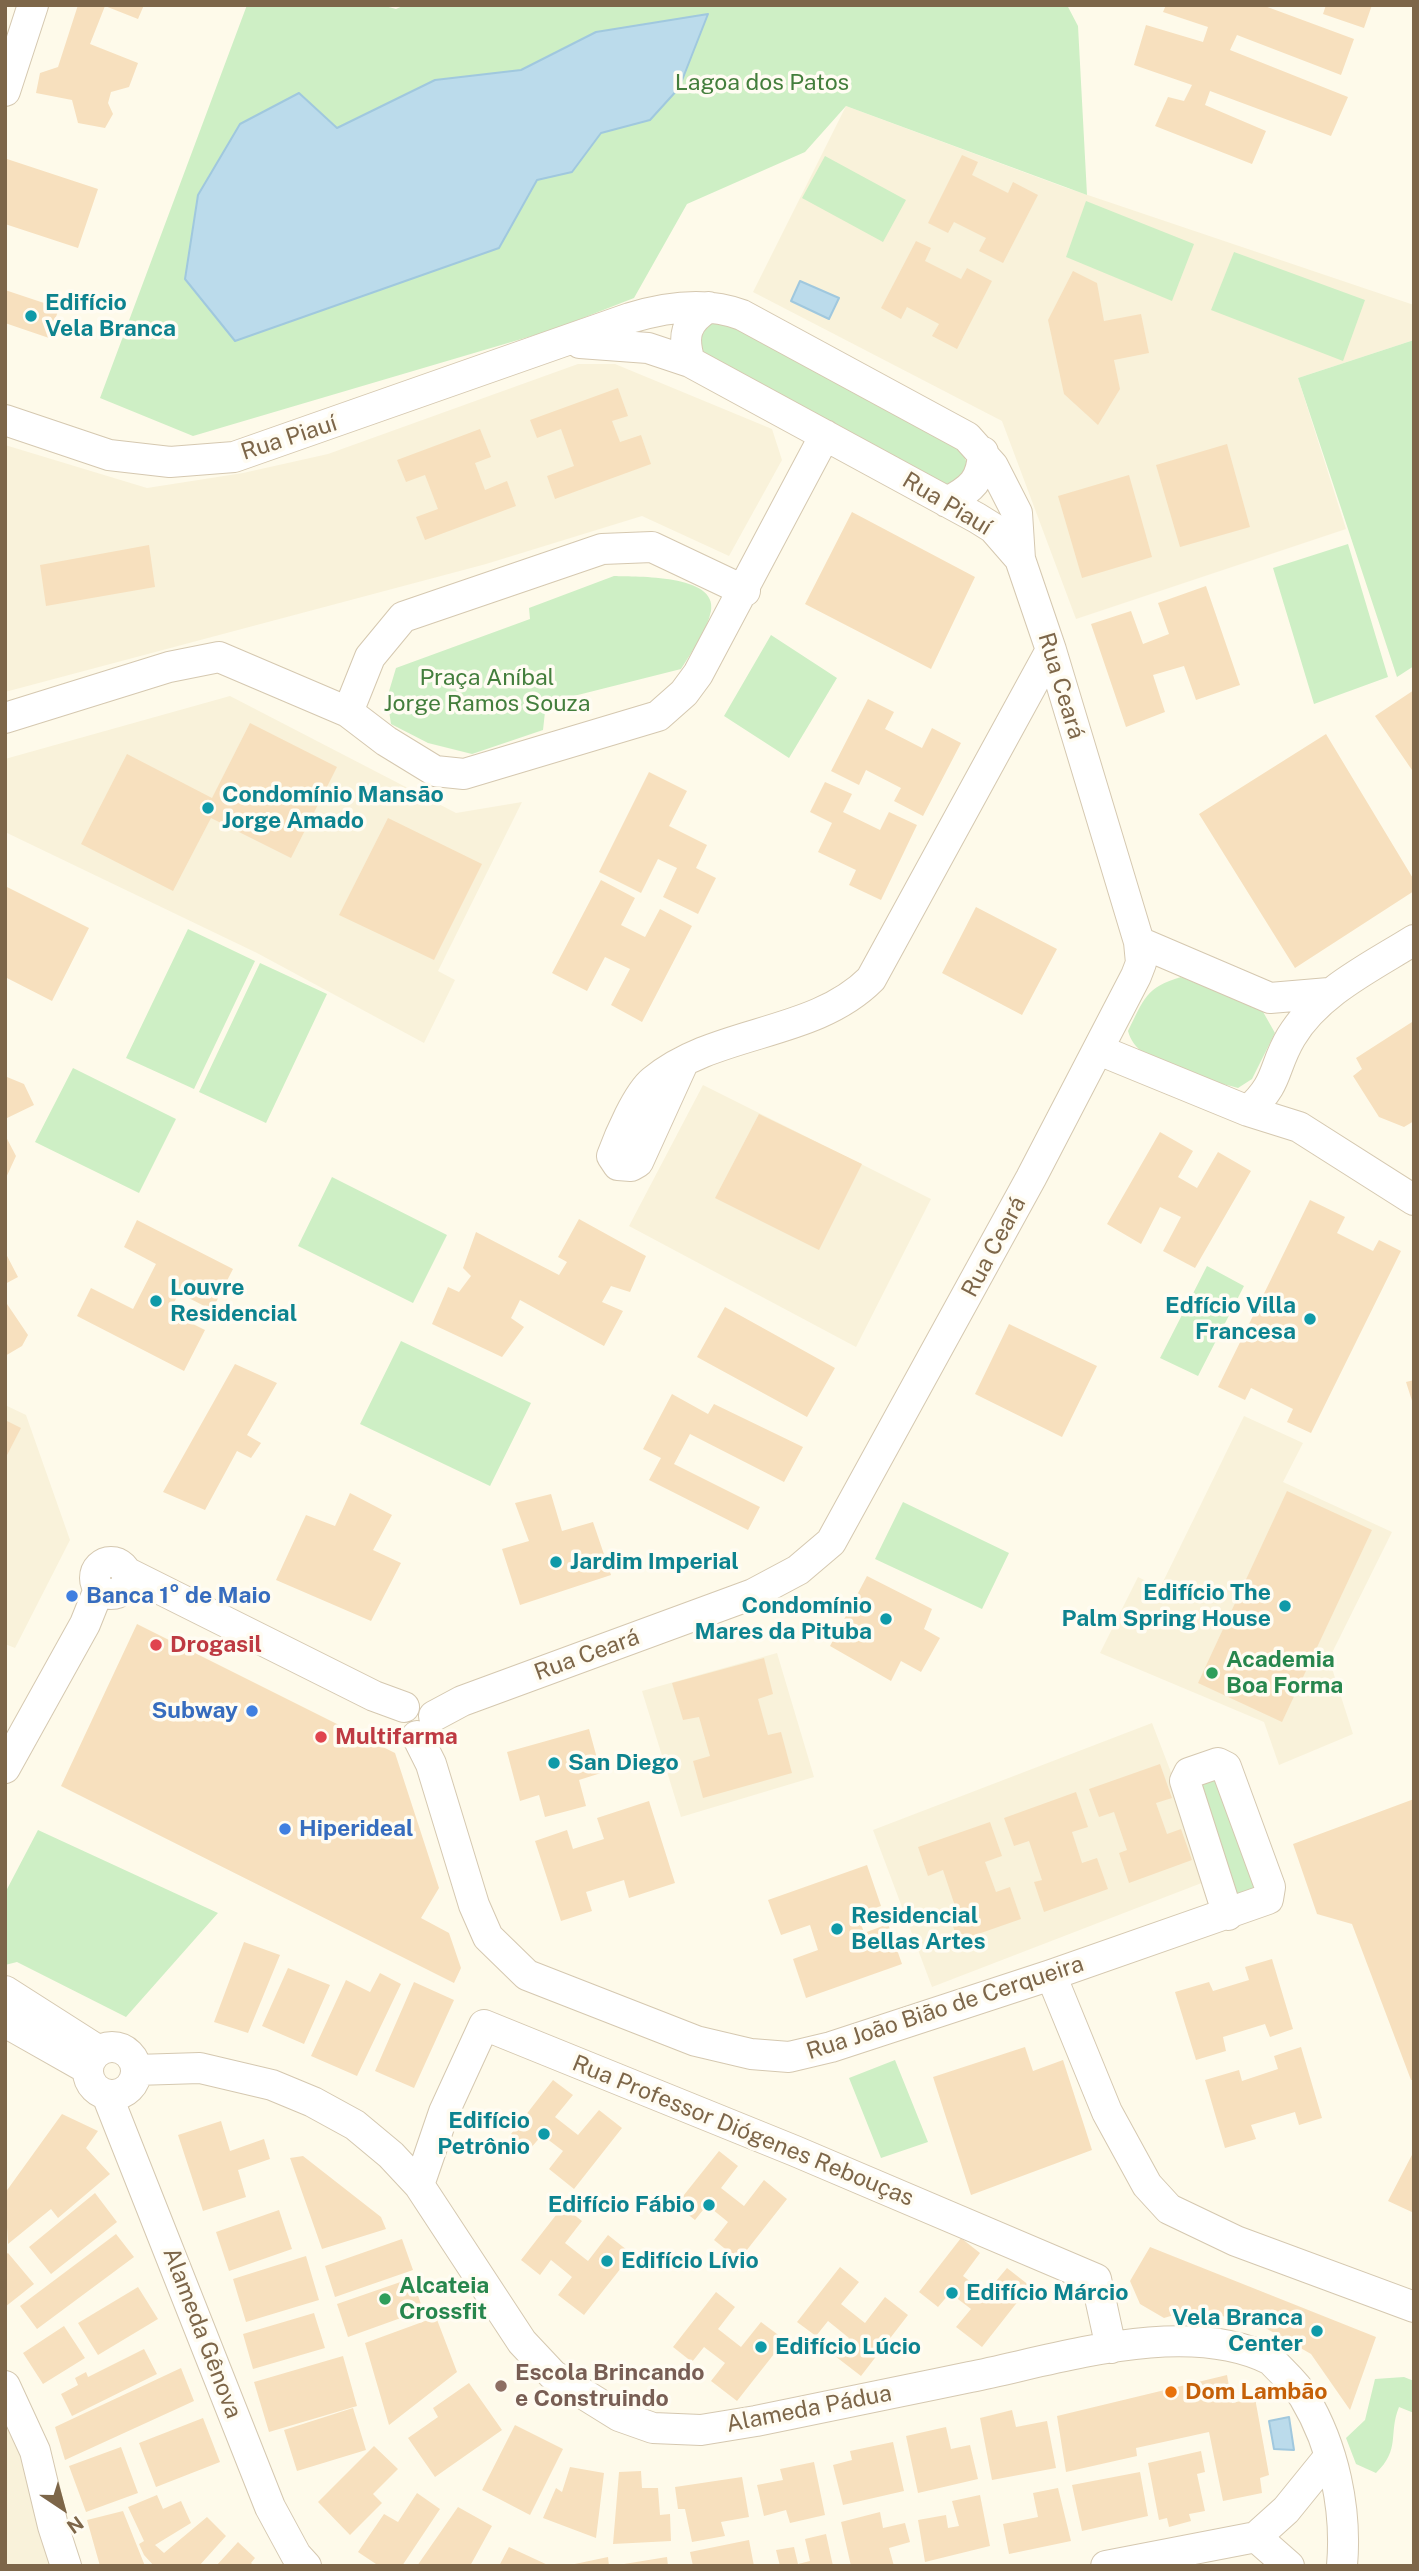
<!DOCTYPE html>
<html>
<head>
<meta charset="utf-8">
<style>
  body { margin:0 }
  #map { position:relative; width:1419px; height:2571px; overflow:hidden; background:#fefaea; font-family:"Public Sans",sans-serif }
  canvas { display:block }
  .frame { position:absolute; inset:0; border:7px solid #7d6649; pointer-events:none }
  .north { position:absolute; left:28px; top:2473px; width:70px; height:70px; -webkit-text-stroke:5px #fffcf2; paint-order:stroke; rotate:144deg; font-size:19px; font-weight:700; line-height:28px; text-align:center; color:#7d6649 }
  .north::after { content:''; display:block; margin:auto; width:24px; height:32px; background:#7d6649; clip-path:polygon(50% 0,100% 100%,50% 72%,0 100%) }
</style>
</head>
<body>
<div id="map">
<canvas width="1419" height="2571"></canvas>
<div class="frame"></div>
<div class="north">N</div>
</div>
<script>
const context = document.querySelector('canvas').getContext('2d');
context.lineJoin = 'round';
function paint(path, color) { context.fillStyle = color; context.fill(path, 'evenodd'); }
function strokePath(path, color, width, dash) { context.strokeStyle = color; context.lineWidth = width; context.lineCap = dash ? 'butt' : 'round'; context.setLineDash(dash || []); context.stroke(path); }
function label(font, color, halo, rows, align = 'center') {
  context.font = font + ' "Public Sans",sans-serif'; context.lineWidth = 7; context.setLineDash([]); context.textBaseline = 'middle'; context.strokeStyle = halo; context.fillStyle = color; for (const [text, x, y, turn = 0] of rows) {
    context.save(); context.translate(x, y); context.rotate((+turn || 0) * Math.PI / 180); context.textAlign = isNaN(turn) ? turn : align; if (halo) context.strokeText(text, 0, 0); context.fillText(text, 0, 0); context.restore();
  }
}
paint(new Path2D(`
  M846 106 1064 187 1414 305V340L1298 378 1346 529 1076 619 1002 421 753 292Z
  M578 364H615L772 429 782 460 729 556 642 516 486 564 5 692V445L147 488 243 473 328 454Z
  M230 696 456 813 522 802 438 971 455 980 424 1043 257 953 5 832V759Z
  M703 1085 931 1199 856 1347 629 1226Z
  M5 1405 26 1415 70 1540 15 1648 5 1644Z
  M1244 1416 1303 1443 1283 1482 1392 1532 1329 1659 1353 1734 1279 1765 1264 1722 1100 1653 1138 1577 1160 1588Z
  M777 1653 814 1777 681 1817 642 1691Z
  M1152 1723 1212 1879 932 1987 873 1830Z
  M5 2405 33 2501 53 2566H5Z`), '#f9f2da');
paint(new Path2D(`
  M247 5H381L396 9 405 5H1067L1078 26 1087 195 846 106 805 152 687 204 634 298 552 330 193 436 100 398ZM707 15 679 88 650 120 601 133 571 172 537 180 499 248 240 124 298 93 337 128 435 80 521 70 596 32Z
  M825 156 906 200 883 242 802 198Z
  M1086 201 1194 244 1172 301 1066 257Z
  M1234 252 1365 300 1343 361 1211 310Z
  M717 317 961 450 967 463 961 476 946 485 704 354 693 339Z
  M1414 340V666L1397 677 1298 378Z
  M1348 544 1388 677 1314 704 1273 568Z
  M614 576C636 577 718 574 711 611 707 631 692 651 681 669L546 703 543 730 472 754 428 743 391 724 387 698 396 668 530 619 529 608Z
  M771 635 837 678 789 758 724 716Z
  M188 929 255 961 194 1089 126 1058Z
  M260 963 327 994 266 1123 199 1092Z
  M1181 977 1262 1010 1275 1033 1252 1079 1238 1088C1204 1078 1137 1067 1128 1031 1144 999 1146 987 1181 977Z
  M73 1068 176 1119 139 1193 35 1142Z
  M332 1177 447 1235 413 1303 298 1246Z
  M1207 1266 1244 1286 1198 1376 1160 1358Z
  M401 1341 531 1403 490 1486 360 1424Z
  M903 1502 1009 1553 982 1609 875 1559Z
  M1219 1773 1265 1900 1229 1911 1184 1784Z
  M38 1830 218 1913 126 2017 17 1962 5 1965V1893Z
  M895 2060 928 2142 881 2158 849 2078Z
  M1404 2377 1414 2381V2413L1399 2407C1388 2434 1401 2449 1376 2473L1356 2464 1346 2438 1365 2420 1375 2379Z`), '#ceefc5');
const water = new Path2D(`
  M708 14 679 88 650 120 601 133 572 172 537 180 499 248 235 341 185 279 198 195 240 124 299 93 337 128 435 80 521 70 596 32Z
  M800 281 839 298 829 319 791 301Z
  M1289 2417 1294 2450 1274 2449 1269 2421Z`);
paint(water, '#bbdbeb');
strokePath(water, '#a0c8de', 2);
paint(new Path2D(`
  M78 5H144L138 19 105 6 90 44 138 63 129 87 111 92 108 103 113 114 105 128 78 123 72 100 36 93 40 73 58 67Z
  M1166 5H1262L1354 39 1341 75 1237 35 1230 50 1348 97 1331 136 1210 91 1205 105 1266 131 1252 164 1155 126 1168 97 1184 101 1192 85 1134 65 1146 25 1203 42 1208 27 1163 12Z
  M1326 5H1372L1364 28 1323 14Z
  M962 155 978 162 972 175 1008 193 1013 182 1038 195 1003 263 979 251 986 238 954 222 948 233 928 223Z
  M7 159 98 189 78 248 5 224Z
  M916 241 931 248 925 261 961 279 967 268 992 281 957 349 932 336 939 324 907 307 901 319 881 308Z
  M1073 271 1097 283 1104 321 1141 314 1149 353 1114 360 1120 389 1098 425 1064 394 1048 320Z
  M5 290 59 308 49 338 5 323Z
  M618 388 628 416 612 421 620 442 641 435 651 464 555 499 547 476 574 466 561 429 537 438 530 420Z
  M480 429 491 457 475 463 485 490 507 481 516 506 425 540 416 517 438 509 425 475 406 482 397 460Z
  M1227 444 1250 527 1180 547 1156 465Z
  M1129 475 1152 557 1082 578 1058 496Z
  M852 512 975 577 931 669 805 604Z
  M149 545 155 587 46 606 40 565Z
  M1206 586 1240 685 1196 700 1184 666 1153 675 1165 712 1126 727 1091 624 1131 611 1143 644 1169 634 1158 603Z
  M1414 690V773L1375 716Z
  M868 699 894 712 885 729 922 748 932 728 961 743 923 816 894 801 901 788 866 770 859 785 831 771Z
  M250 723 337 767 291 858 211 818 173 891 81 844 127 754 212 798Z
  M1326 734 1414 880V891L1295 968 1199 814Z
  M649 772 687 791 669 826 707 845 696 868 716 878 698 914 663 897 677 868 658 859 641 893 599 872Z
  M825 782 852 794 843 812 880 830 889 812 917 825 881 900 849 885 856 870 818 852 832 823 810 812Z
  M388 818 482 864 434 960 339 915Z
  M601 880 635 898 621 925 645 937 660 909 692 926 642 1022 611 1005 630 969 605 957 587 991 552 973Z
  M5 886 89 928 52 1001 5 977Z
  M976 907 1057 949 1022 1015 942 973Z
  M1412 1022 1414 1121 1404 1127 1379 1117 1353 1076 1362 1069 1356 1058Z
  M7 1077 24 1084 34 1105 5 1119Z
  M759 1114 862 1164 819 1250 715 1198Z
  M1160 1132 1193 1151 1178 1177 1197 1188 1218 1152 1251 1171 1195 1268 1163 1251 1181 1217 1160 1207 1141 1244 1107 1224Z
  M5 1135 16 1156 5 1180Z
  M1310 1200 1345 1217 1337 1233 1373 1251 1379 1240 1401 1251 1311 1433 1287 1422 1293 1409 1251 1388 1245 1400 1218 1387Z
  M579 1219 646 1256 630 1292 611 1286 602 1302 623 1311 604 1346 520 1300 511 1318 524 1327 502 1357 432 1324 448 1287 459 1292 471 1276 463 1268 476 1232 559 1275 567 1262 558 1257Z
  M137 1220 233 1269 212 1310 179 1293 169 1312 205 1330 184 1371 77 1316 91 1288 133 1309 156 1264 124 1247Z
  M5 1252 18 1277 5 1284Z
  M5 1301 28 1335 22 1346 5 1356Z
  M725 1307 835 1368 807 1417 697 1357Z
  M1009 1324 1097 1366 1062 1437 975 1394Z
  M235 1364 277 1383 247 1435 261 1443 251 1458 237 1451 205 1510 163 1492Z
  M1414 1380V1404H1413L1406 1382Z
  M672 1394 708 1414 714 1404 803 1447 784 1482 690 1434 674 1464 760 1507 748 1530 649 1480 661 1458 643 1449Z
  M5 1420 21 1428 5 1459Z
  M1287 1491 1372 1530 1282 1722 1198 1683Z
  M350 1493 392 1515 373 1550 401 1563 371 1621 276 1580 306 1515 335 1526Z
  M551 1494 562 1531 593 1522 611 1575 520 1605 502 1549 529 1541 515 1503Z
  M867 1576 932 1609 924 1629 940 1638 921 1672 901 1661 891 1681 830 1646Z
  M137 1624 395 1753 439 1888 421 1918 449 1933 461 1968 454 1983 61 1786Z
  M764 1658 773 1694 758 1699 768 1735 781 1732 792 1773 703 1798 693 1761 710 1756 699 1717 683 1720 672 1683Z
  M589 1729 601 1773 579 1780 586 1806 545 1817 539 1795 520 1801 507 1752Z
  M1160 1764 1172 1798 1156 1803 1167 1834 1181 1829 1192 1860 1129 1883 1119 1853 1127 1850 1114 1812 1099 1817 1089 1789Z
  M1076 1792 1088 1827 1072 1832 1082 1863 1097 1858 1108 1889 1044 1912 1034 1882 1042 1880 1029 1841 1014 1846 1004 1818Z
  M1414 1799V2080H1411L1352 1924 1317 1914 1293 1844Z
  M649 1801 675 1883 629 1898 624 1880 586 1892 592 1911 561 1921 535 1841 567 1830 573 1849 604 1839 597 1818Z
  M990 1822 1002 1856 985 1862 996 1892 1010 1887 1021 1919 958 1941 948 1912 956 1909 943 1870 928 1876 918 1847Z
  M867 1865 881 1906 858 1914 864 1933 888 1924 902 1964 806 1998 793 1959 818 1950 810 1925 781 1935 768 1900Z
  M244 1942 280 1955 248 2033 214 2022Z
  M1272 1959 1293 2029 1270 2037 1265 2024 1223 2037 1226 2051 1196 2060 1175 1992 1209 1982 1213 1991 1249 1980 1245 1967Z
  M288 1968 330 1985 304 2044 262 2026Z
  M380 1973 401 1984 357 2076 311 2056 346 1980 370 1992Z
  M414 1982 454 2000 414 2088 375 2071Z
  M1025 2047 1033 2071 1063 2060 1092 2150 971 2195 933 2077Z
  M1301 2047 1322 2118 1299 2125 1295 2112 1251 2125 1256 2139 1225 2148 1205 2080 1239 2070 1242 2081 1278 2069 1274 2056Z
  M553 2080 573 2095 555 2117 578 2135 599 2110 622 2128 574 2189 549 2169 563 2151 542 2135 530 2149 511 2134Z
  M62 2114 98 2131 86 2148 110 2174 58 2218 51 2209 8 2244 5 2193Z
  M221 2121 230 2151 264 2139 270 2159 238 2170 246 2197 203 2211 178 2135Z
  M719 2151 738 2166 721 2188 744 2206 764 2180 787 2199 739 2260 714 2240 728 2222 707 2205 695 2220 676 2205Z
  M1414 2151V2213L1388 2201Z
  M303 2156 381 2217 386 2229 322 2249 290 2158Z
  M95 2193 117 2222 51 2274 29 2247Z
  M563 2206 582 2221 565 2243 588 2261 608 2235 632 2254 584 2315 558 2295 572 2277 551 2260 540 2275 521 2260Z
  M279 2210 292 2249 229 2271 216 2232Z
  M116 2234 134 2257 37 2329 20 2306Z
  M961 2238 980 2253 963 2276 986 2293 1007 2268 1030 2286 982 2347 956 2327 971 2309 950 2293 938 2307 919 2292Z
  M402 2239 413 2270 335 2297 325 2266Z
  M1150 2247 1376 2337 1350 2410 1311 2354 1262 2326 1194 2309 1164 2318 1140 2304 1130 2281Z
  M8 2253 34 2284 5 2307V2255Z
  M306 2256 319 2300 246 2322 233 2279Z
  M840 2267 859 2282 841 2304 865 2323 885 2297 908 2315 861 2376 835 2356 849 2338 828 2321 816 2336 797 2322Z
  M412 2278 423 2310 348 2337 337 2304Z
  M138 2287 158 2319 98 2355 78 2323Z
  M716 2292 735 2307 718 2329 741 2347 761 2322 785 2340 737 2401 711 2381 725 2363 704 2347 692 2362 673 2347Z
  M314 2313 325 2348 253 2369 243 2334Z
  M436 2317 457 2372 389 2425 365 2343Z
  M64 2326 85 2358 43 2384 23 2353Z
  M144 2349 157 2374 72 2416 61 2394 78 2385 75 2378 86 2372 88 2377Z
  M343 2356 357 2406 269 2432 254 2382Z
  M181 2368 194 2401 65 2460 55 2427Z
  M1227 2375 1232 2403 1255 2398 1269 2475 1260 2478 1262 2493 1223 2501 1209 2432 1136 2448 1137 2456 1066 2472 1057 2416Z
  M469 2383 502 2430 435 2477 408 2438 438 2417 433 2408Z
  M353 2408 366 2450 297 2471 284 2430Z
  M1012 2410 1016 2427 1047 2421 1056 2468 992 2480 980 2418Z
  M203 2418 220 2462 156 2487 139 2443Z
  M515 2425 563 2449 530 2515 482 2490Z
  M946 2427 951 2449 970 2445 978 2479 918 2493 906 2436Z
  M893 2442 904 2491 843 2505 833 2465 852 2460 850 2451Z
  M374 2446 398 2469 373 2494 382 2503 350 2535 318 2502Z
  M121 2447 138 2493 86 2512 69 2466Z
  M1201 2451 1205 2472 1197 2474 1205 2511 1189 2514 1191 2521 1169 2527 1167 2518 1159 2520 1148 2463Z
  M814 2462 825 2515 790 2523 786 2510 764 2516 757 2485 783 2480 780 2469Z
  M570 2467 604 2473 596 2538 543 2518 556 2488 562 2492Z
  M641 2471 642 2488H658L660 2515 670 2514 671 2541 613 2544 619 2472Z
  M1140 2472 1148 2516 1082 2531 1072 2485Z
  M742 2477 749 2517 721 2522 725 2536 692 2542 685 2509H678L675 2487Z
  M1058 2488 1071 2541 1009 2554 1003 2524 1038 2517 1033 2493Z
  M417 2493 440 2509 402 2566H379L358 2552 384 2514 398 2522Z
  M157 2495 163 2509 181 2501 191 2523 155 2545 164 2553 207 2517 226 2536 199 2566H154L144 2555 139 2544 144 2541 128 2507Z
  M980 2495 990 2546 925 2562 918 2520 946 2515 948 2528 959 2526 952 2501Z
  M458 2507 492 2526 470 2566H417Z
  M123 2511 145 2566H100L87 2520Z
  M880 2512 883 2528 905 2523 910 2542 889 2548 894 2566H851L841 2522Z
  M826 2534 833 2566H780L776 2550 794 2547 798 2564 810 2561 805 2539Z
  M749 2540 754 2566H693L690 2552Z
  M238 2542 255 2558 251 2563 254 2566H216Z
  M509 2547 550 2566H499Z
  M608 2557 609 2566H570V2565Z
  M667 2557 668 2566H624V2564Z`), '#f7e0be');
const minor = new Path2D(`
  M5 91 33 5
  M580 343 648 348 690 362 977 518 993 528 1020 559
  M690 362C682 336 685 322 709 307
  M5 420 109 455 170 462 234 457 630 318C666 307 706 301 742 315L967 437 993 466 1017 513 1020 559 1051 650 1139 942 1141 963 1136 976 1031 1178 831 1542 798 1570 753 1594 462 1701 434 1716
  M947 502C972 489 982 480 983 452
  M348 712 370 657 403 617 602 549 652 547 745 591
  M5 718 169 667 219 657 348 712 386 741 435 771 464 774 658 716 684 693 698 674 825 435
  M1139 942 1270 998 1329 993
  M1099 1050 1248 1111 1299 1127 1414 1200
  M683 1063 638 1162 631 1166 618 1165 612 1156C619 1137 637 1094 653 1081 716 1029 813 1037 871 979L1051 650
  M1248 1111C1280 1082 1272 1069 1291 1037 1318 992 1371 967 1414 940
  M95 1578a16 16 0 1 1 32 0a16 16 0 1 1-32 0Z
  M126 1572 374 1696 404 1707
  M417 1736 431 1764 474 1905 488 1937 527 1975 696 2041 751 2054 789 2057 831 2047 1051 1975 1268 1899 1270 1887 1226 1767 1218 1763 1189 1773 1185 1781 1228 1915
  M5 1768 85 1624 99 1589
  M1051 1975 1107 2112 1147 2185 1169 2209 1236 2241 1414 2307
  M5 1991 99 2051
  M5 2022 88 2069
  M88 2071a24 24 0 1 1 48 0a24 24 0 1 1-48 0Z
  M136 2070 200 2068 272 2085 313 2102 355 2125 391 2155 419 2185 522 2342 553 2375 619 2416 653 2428 701 2430 756 2421C828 2406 899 2392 970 2377 1060 2359 1185 2317 1271 2360 1282 2372 1296 2384 1304 2397 1334 2447 1347 2509 1342 2566
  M107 2095 270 2507 296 2555 306 2566
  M419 2185 444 2112 484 2025 795 2151 1096 2279 1111 2348
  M5 2386 35 2451 53 2526 66 2566
  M1256 2537 1289 2566
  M1106 2566 1256 2537 1286 2510 1329 2457`);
strokePath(minor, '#d5c8b0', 32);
strokePath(minor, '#fff', 30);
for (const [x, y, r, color] of [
  [31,316,7,"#0f9aa8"],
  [208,808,7,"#0f9aa8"],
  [156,1301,7,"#0f9aa8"],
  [1310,1319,7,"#0f9aa8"],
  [556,1562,7,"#0f9aa8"],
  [72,1596,7,"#3f7fe0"],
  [1285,1606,7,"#0f9aa8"],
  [886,1619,7,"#0f9aa8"],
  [156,1645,7,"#e0444e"],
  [1212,1673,7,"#2e9e5b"],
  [252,1711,7,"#3f7fe0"],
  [321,1737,7,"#e0444e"],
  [554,1763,7,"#0f9aa8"],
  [285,1829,7,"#3f7fe0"],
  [837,1929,7,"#0f9aa8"],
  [544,2134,7,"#0f9aa8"],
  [709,2205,7,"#0f9aa8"],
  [607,2261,7,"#0f9aa8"],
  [952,2293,7,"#0f9aa8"],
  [385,2299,7,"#2e9e5b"],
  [1317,2331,7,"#0f9aa8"],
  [761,2347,7,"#0f9aa8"],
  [501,2386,7,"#8d6e63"],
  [1171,2392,7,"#e8710a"]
]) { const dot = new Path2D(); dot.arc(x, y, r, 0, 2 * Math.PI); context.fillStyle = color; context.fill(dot); strokePath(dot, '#fffcf2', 2.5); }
label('23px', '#437e3c', '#fffcf2', [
  ["Lagoa dos Patos",762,83],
  ["Praça Aníbal",487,678],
  ["Jorge Ramos Souza",487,704]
]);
label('bold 23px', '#0d838f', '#fffcf2', [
  ["Edifício",45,303],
  ["Vela Branca",45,329],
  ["Condomínio Mansão",222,795],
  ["Jorge Amado",222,821],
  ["Louvre",170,1288],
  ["Residencial",170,1314],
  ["Edfício Villa",1296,1306,"right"],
  ["Francesa",1296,1332,"right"],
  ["Jardim Imperial",570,1562],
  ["Edifício The",1271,1593,"right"],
  ["Palm Spring House",1271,1619,"right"],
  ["Condomínio",872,1606,"right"],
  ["Mares da Pituba",872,1632,"right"],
  ["San Diego",568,1763],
  ["Residencial",851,1916],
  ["Bellas Artes",851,1942],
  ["Edifício",530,2121,"right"],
  ["Petrônio",530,2147,"right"],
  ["Edifício Fábio",695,2205,"right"],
  ["Edifício Lívio",621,2261],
  ["Edifício Márcio",966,2293],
  ["Vela Branca",1303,2318,"right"],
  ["Center",1303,2344,"right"],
  ["Edifício Lúcio",775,2347]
], 'left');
label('23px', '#7d6649', '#fffcf2', [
  ["Rua Piauí",289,438,-18],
  ["Rua Piauí",947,504,31],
  ["Rua Ceará",1061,686,73],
  ["Rua Ceará",994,1247,-62],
  ["Rua Ceará",587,1655,-20],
  ["Rua João Bião de Cerqueira",945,2008,-18],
  ["Rua Professor Diógenes Rebouças",743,2131,22],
  ["Alameda Gênova",202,2333,69],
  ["Alameda Pádua",809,2409,-11]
]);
label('bold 23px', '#366cbe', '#fffcf2', [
  ["Banca 1° de Maio",86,1596],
  ["Subway",238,1711,"right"],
  ["Hiperideal",299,1829]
], 'left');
label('bold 23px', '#be3a42', '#fffcf2', [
  ["Drogasil",170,1645],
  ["Multifarma",335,1737]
], 'left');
label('bold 23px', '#27864d', '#fffcf2', [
  ["Academia",1226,1660],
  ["Boa Forma",1226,1686],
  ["Alcateia",399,2286],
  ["Crossfit",399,2312]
], 'left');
label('bold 23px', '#785e54', '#fffcf2', [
  ["Escola Brincando",515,2373],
  ["e Construindo",515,2399]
], 'left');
label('bold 23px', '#c56008', '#fffcf2', [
  ["Dom Lambão",1185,2392]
], 'left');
</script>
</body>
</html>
